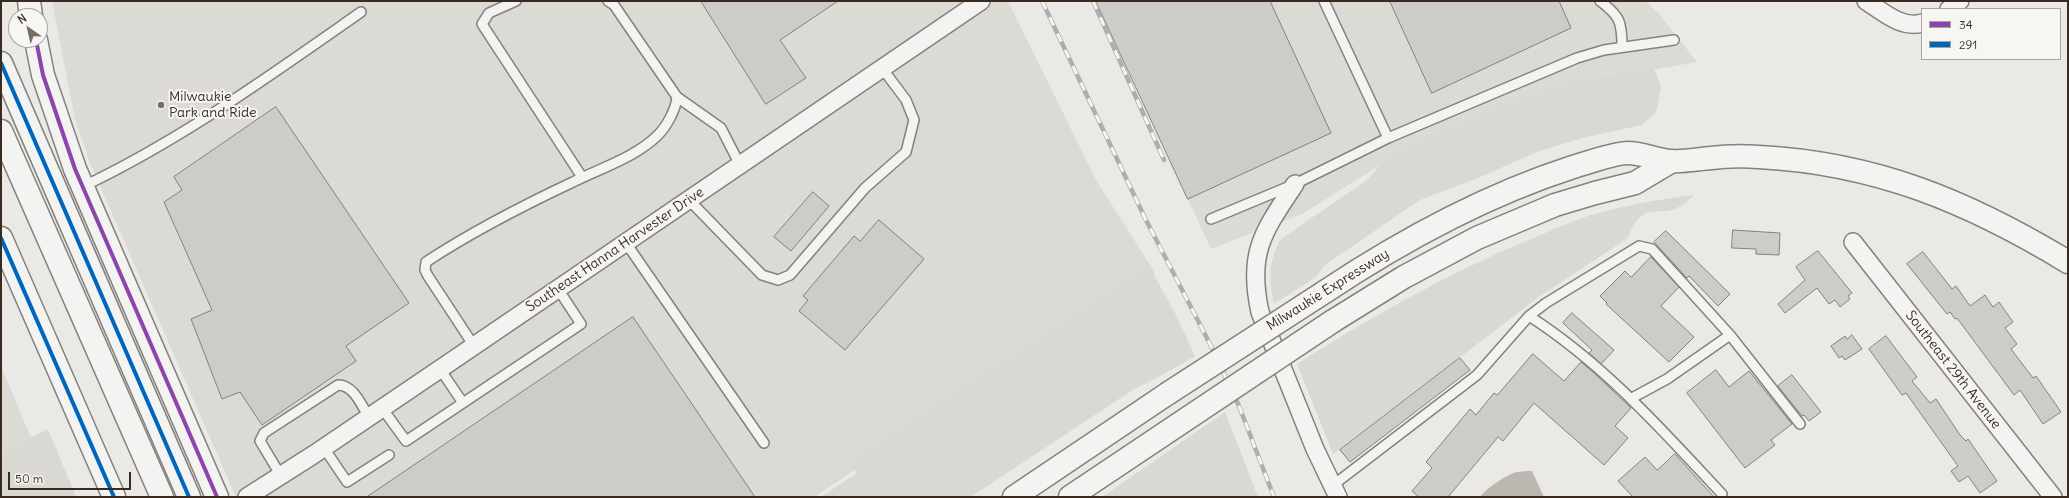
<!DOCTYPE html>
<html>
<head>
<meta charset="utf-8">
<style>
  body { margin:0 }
  #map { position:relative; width:2069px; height:498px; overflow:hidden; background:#eae9e6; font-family:Delius,sans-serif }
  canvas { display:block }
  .frame { position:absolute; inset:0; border:2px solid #3b2a1e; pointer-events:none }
  .legend { position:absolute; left:1921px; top:8px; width:140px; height:52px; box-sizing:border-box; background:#f6f6f2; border:1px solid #aba49d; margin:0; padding:5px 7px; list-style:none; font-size:12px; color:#3b2a1e }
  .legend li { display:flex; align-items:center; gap:8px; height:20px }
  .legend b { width:20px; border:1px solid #aba49d }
  .north { position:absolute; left:8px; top:8px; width:40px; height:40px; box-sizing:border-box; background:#f6f6f2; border:1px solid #aba49d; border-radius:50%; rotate:326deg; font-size:11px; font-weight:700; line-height:16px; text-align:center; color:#3b2a1e }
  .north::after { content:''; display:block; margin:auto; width:14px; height:18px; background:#786d64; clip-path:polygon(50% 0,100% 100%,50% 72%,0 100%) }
  .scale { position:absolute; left:8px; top:472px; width:123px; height:18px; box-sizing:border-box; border:2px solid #3b2a1e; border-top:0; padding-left:5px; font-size:12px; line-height:14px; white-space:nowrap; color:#3b2a1e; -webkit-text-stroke:3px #f6f6f2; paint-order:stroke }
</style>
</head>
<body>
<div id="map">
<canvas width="2069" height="498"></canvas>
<div class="frame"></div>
<ul class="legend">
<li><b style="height:5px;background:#8e44ad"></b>34</li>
<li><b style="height:5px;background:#0065bd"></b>291</li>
</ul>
<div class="north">N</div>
<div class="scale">50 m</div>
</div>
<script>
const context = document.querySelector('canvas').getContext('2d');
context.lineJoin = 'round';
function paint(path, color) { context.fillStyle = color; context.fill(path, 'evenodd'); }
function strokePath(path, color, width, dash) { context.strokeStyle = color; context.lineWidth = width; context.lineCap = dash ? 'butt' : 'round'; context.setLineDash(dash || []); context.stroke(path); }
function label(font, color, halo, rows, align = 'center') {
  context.font = font + ' Delius,sans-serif'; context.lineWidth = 4; context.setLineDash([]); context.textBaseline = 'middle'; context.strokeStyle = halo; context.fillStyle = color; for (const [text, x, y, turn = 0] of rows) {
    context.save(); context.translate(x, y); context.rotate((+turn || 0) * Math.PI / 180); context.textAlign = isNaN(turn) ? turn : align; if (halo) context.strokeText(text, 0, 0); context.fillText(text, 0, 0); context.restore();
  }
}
paint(new Path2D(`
  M52 1H1008L1096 180 1155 273 814 497H236L90 163 75 120Z
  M1096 1H1646L1660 15 1697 62 1567 85 1395 156 1302 214 1211 249Z
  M1 366 31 438 1 453Z`), '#dbdad4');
paint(new Path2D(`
  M1652 69 1656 72 1661 87 1656 112 1642 125 1582 138 1537 152 1478 178 1420 200 1325 265 1316 277 1274 304C1269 279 1268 261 1281 239L1367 180 1384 161 1397 152 1478 115 1564 83Z
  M1694 195C1690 198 1686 203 1682 205 1659 221 1644 196 1628 238L1539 297 1333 454 1297 364C1371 317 1445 275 1526 241 1551 231 1575 219 1602 212 1632 204 1663 199 1694 195Z
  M1149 266 1175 313 1195 356 1166 373 1131 391 971 497H821L857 473 849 461Z
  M1225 412 1258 497H1102Z
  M48 429 76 497H1V453Z`), '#dad8d3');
paint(new Path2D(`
  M1532 471 1544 497H1480C1486 489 1508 473 1518 472 1523 471 1527 471 1532 471Z`), '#bcb7af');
const building = new Path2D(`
  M701 1H838L780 40 806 78 766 104Z
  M1096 1H1270L1331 133 1188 199Z
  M1390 1H1559L1571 28 1432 93Z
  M276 107 409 303 346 346 356 361 262 425 240 392 222 399 191 319 212 310 164 202 182 190 174 177Z
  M813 192 829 206 791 251 774 237Z
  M879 220 924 259 845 350 799 311 808 300 803 296 854 236 860 241Z
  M1733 230 1780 233 1779 255 1756 254V249L1732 248Z
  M1666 231 1730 294 1718 306 1689 276 1687 278 1654 242Z
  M1818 251 1852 293 1848 296 1850 299 1840 307 1835 300 1829 304 1817 288 1785 313 1778 304 1805 280 1796 267Z
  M1923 252 1952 289 1956 286 1970 306 1985 295 1993 307 1999 302 2013 322 2005 328 2017 344 2011 349 2033 378 2036 376 2061 412 2043 424 2020 390 2014 395 1957 318 1955 319 1950 312 1947 314 1907 264Z
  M1651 257 1679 287 1661 306 1694 337 1669 362 1606 304 1607 303 1600 296 1625 271 1631 277Z
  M1572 313 1614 350 1601 364 1589 353 1592 350 1563 323Z
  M633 317 755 497H367Z
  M1852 335 1862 349 1845 360 1842 356 1839 358 1831 346 1845 336 1847 339Z
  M1886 336 1917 377 1912 381 1930 403 1936 399 1960 435 1966 441 1968 439 1997 481 1980 493 1968 476 1959 482 1951 471 1958 466 1906 393 1902 395 1869 349Z
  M1533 354 1564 381 1581 362 1593 372 1631 408 1615 426 1628 438 1604 465 1534 403 1503 441 1498 437 1448 497H1419L1412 491 1432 468 1426 462 1470 409 1476 415 1494 393 1497 395Z
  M1460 358 1470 370 1350 462 1340 450Z
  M1716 370 1729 387 1749 371 1792 424 1771 440 1775 445 1745 468 1687 393Z
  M1792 375 1821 412 1809 421 1804 415 1802 416 1778 386Z
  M1675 454 1714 497H1633L1618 481 1645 457 1657 470Z`);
paint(building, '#cdccc9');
strokePath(building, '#85817d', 1);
const service = new Path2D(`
  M516 1 489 13 482 24 582 177
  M1600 1C1620 16 1622 22 1622 47
  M677 97 721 128 740 165
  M1388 138 1577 58 1604 50 1674 40
  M82 187C181 140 271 75 361 12
  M689 200 762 275 778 280 790 275 865 188 906 152 914 120 906 100 882 68
  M1211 219 1295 184 1388 138 1324 1
  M626 243 764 443
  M1529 316C1604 364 1662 430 1722 494
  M474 346 428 276 425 270 426 262C473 231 522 206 573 182 601 168 636 157 658 135 667 126 676 109 677 97L614 5 608 1
  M440 369 463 403
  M1632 398 1667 379 1730 335
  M382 408 406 441 581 324 558 289
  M324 448 347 482 389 455
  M281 476 260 441 264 433 338 385C354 385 361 405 369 417
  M1332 486 1477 375 1529 316 1546 303 1639 246 1652 249 1730 335 1800 424`);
const minor = new Path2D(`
  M1866 1C1882 11 1901 29 1922 23
  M1949 9 1960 1
  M1295 184C1263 232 1247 253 1260 312L1315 449 1338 497
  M1853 242 2053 497
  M247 497 313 455 440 369 981 1`);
const tertiary = new Path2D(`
  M29 1 31 16
  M36 40 43 75 75 169 217 497`);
const primary = new Path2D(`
  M1 63 189 497`);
const trunk = new Path2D(`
  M1 131 162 497
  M1 238 114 497
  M1323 293C1401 241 1483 196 1573 167 1587 163 1614 153 1628 153 1642 153 1657 160 1671 161 1684 162 1698 159 1711 158 1727 156 1744 156 1759 157 1876 163 1969 202 2068 262
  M1333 321 1404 277 1477 238 1555 205 1595 193 1635 183 1672 161
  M1014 497 1167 394
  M1070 497 1179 424`);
strokePath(service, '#85817d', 12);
strokePath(minor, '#85817d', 20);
strokePath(tertiary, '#85817d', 25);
strokePath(primary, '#85817d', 25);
strokePath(trunk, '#85817d', 25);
strokePath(service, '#f3f3f1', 9);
strokePath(minor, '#f3f3f1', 17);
strokePath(tertiary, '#f3f3f1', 22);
strokePath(primary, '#f3f3f1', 22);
strokePath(trunk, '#f3f3f1', 22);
const rail = new Path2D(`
  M1042 1 1145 218 1211 346 1239 406 1274 497
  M1093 1 1164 160`);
strokePath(rail, '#b0aeac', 4.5);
strokePath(rail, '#f6f6f2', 3, [9]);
const trunkBridge = new Path2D(`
  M1167 394 1323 293
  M1179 424 1333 321`);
strokePath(trunkBridge, '#85817d', 25, []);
strokePath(trunkBridge, '#f3f3f1', 22);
strokePath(new Path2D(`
  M36 40 43 75 75 169 217 497`), '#8e44ad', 4);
strokePath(new Path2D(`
  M1 63 189 497
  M1 238 114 497`), '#0065bd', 4);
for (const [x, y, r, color] of [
  [161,105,4,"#786d64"]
]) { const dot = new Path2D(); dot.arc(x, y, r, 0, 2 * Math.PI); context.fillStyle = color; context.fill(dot); strokePath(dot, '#f6f6f2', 1.5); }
label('14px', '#3b2a1e', '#f6f6f2', [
  ["Milwaukie",169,97],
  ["Park and Ride",169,113]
], 'left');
label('14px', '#3b2a1e', '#f6f6f2', [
  ["Southeast Hanna Harvester Drive",615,250,-34],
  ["Milwaukie Expressway",1328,290,-32],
  ["Southeast 29th Avenue",1953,370,52]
]);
</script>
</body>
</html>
